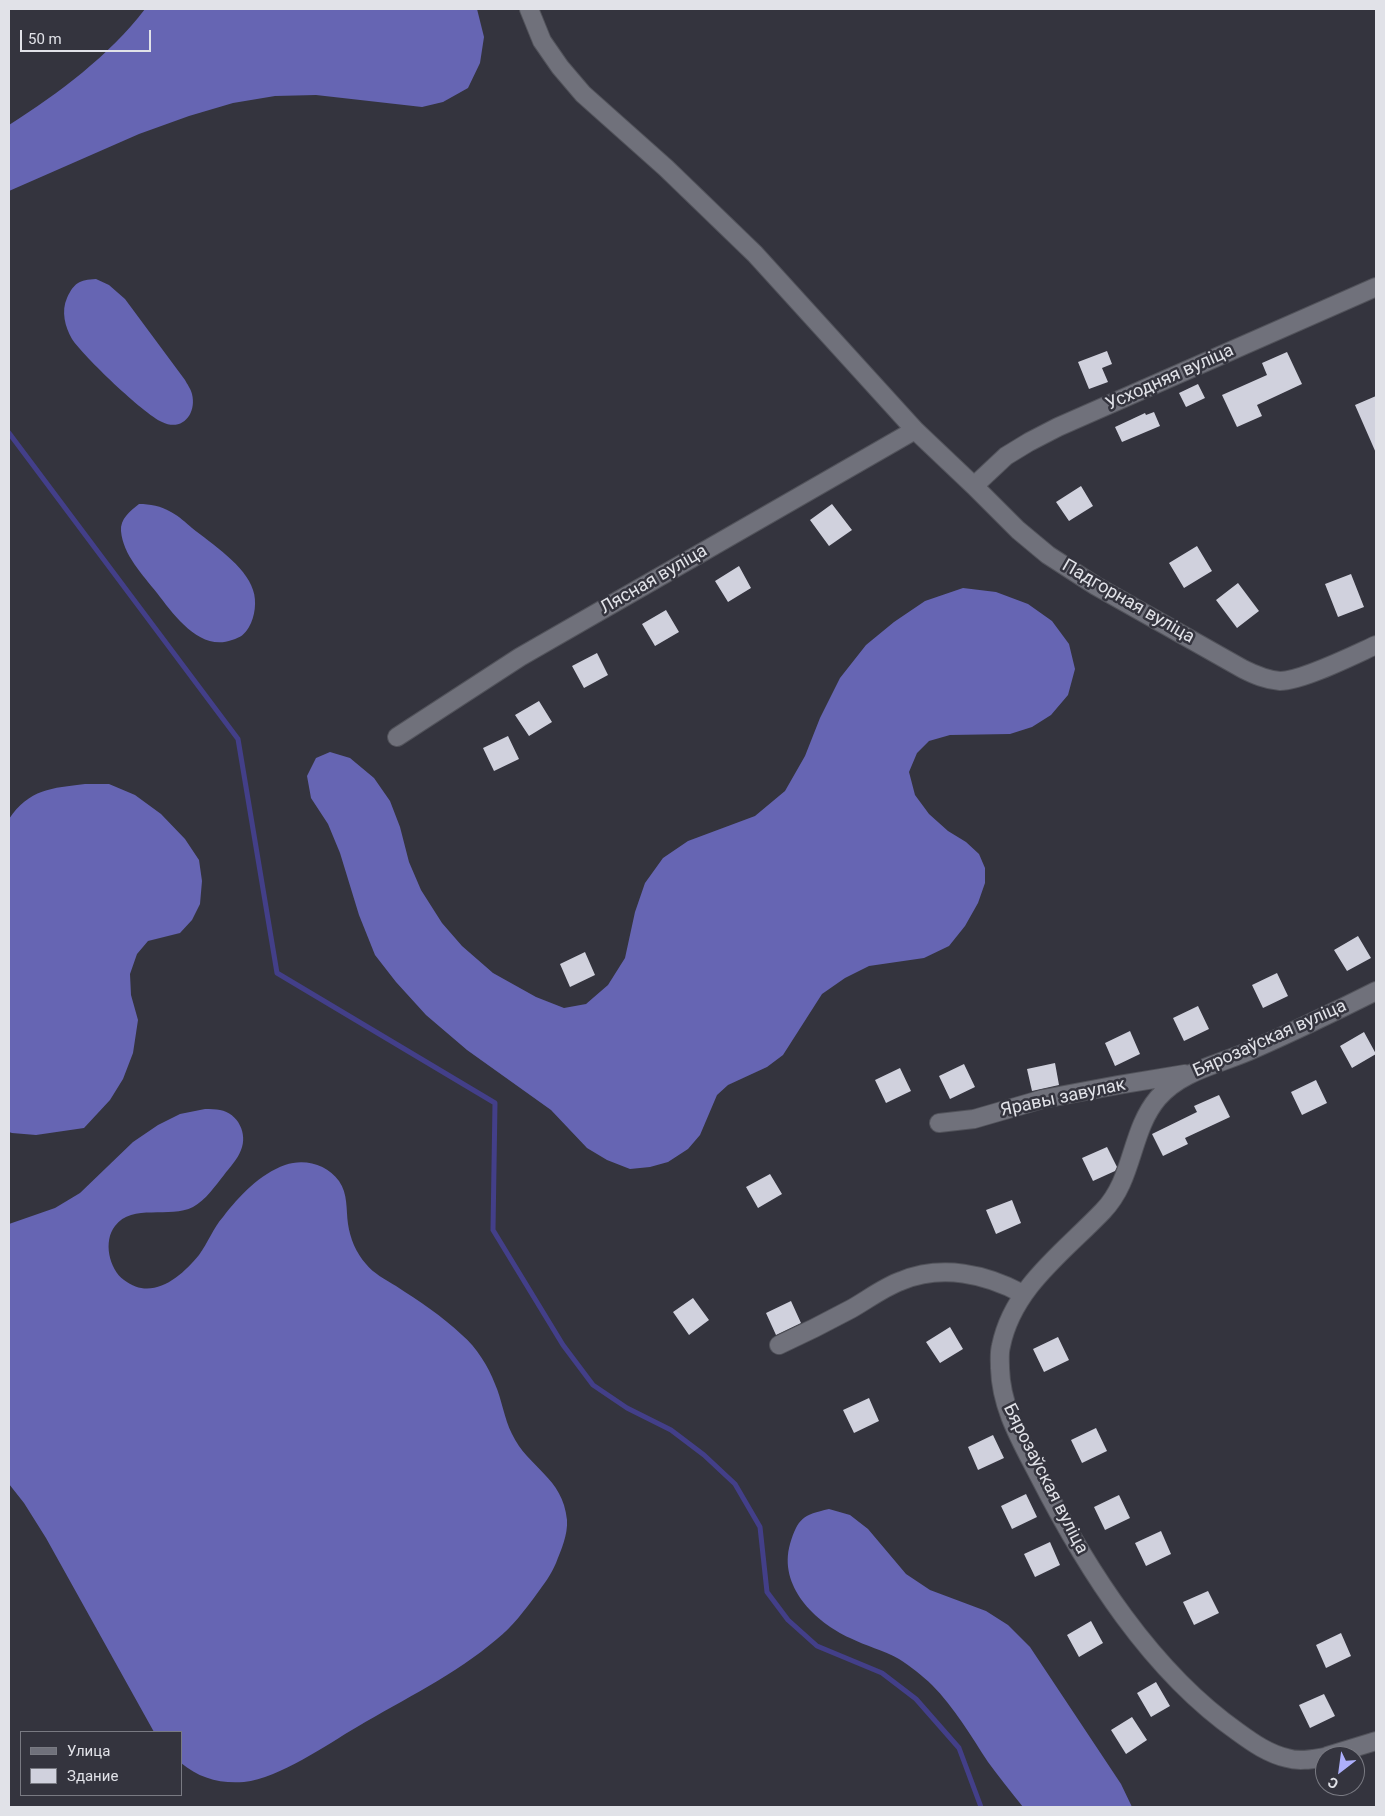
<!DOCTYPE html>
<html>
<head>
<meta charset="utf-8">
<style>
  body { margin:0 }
  #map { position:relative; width:1385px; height:1816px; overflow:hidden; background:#34343e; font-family:Roboto,sans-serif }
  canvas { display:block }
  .frame { position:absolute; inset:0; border:10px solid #e1e2e8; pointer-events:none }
  .legend { position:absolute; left:20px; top:1731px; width:162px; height:65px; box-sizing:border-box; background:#34343e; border:1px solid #797a82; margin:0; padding:6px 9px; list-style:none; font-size:15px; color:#e1e2e8 }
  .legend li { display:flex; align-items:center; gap:10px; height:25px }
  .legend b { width:25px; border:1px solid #797a82 }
  .north { position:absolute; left:1315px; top:1746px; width:50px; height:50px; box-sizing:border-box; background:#34343e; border:1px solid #797a82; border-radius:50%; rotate:210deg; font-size:14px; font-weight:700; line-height:20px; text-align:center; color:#e1e2e8 }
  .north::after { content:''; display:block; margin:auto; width:18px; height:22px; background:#adaffb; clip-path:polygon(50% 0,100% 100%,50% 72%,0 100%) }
  .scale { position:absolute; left:20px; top:30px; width:131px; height:22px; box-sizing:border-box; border:2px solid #e1e2e8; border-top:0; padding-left:6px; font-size:15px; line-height:18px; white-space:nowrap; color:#e1e2e8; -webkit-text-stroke:4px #34343e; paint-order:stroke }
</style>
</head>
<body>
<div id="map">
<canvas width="1385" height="1816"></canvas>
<div class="frame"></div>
<ul class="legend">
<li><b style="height:6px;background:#70717b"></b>Улица</li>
<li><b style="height:14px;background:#d0d1dd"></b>Здание</li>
</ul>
<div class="north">С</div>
<div class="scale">50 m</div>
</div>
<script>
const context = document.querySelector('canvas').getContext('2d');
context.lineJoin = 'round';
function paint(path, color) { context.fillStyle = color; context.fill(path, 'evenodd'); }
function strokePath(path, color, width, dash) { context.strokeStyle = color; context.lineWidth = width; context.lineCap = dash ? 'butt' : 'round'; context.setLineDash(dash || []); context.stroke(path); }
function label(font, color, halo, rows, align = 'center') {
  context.font = font + ' Roboto,sans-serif'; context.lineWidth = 5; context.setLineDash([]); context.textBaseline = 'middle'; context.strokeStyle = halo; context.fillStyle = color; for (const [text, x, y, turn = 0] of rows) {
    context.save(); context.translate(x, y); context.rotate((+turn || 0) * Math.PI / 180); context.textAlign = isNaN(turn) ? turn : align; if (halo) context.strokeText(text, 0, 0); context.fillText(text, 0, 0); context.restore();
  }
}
paint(new Path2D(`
  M145 9H477L484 37 480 63 468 88 443 102 422 107 316 95 275 96 233 103 189 116 139 134 9 191V125C59 93 109 56 145 9Z
  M96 279 109 285 125 299 185 380C187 384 191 389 192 394 197 414 182 432 162 422 144 414 83 356 72 339 65 327 61 311 67 298 74 283 79 280 96 279Z
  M139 504C150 504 161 506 171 512 179 516 186 523 192 528 211 543 246 566 253 590 257 601 255 617 249 627 244 635 241 637 232 640 200 652 174 615 157 593 143 575 123 555 121 531 120 519 130 511 139 504Z
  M963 588 996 592 1028 604 1052 621 1069 644 1075 669 1068 695 1051 715 1032 727 1010 734 950 735 929 741 917 753 909 772 915 795 929 814 948 831 966 842 979 854 985 868V883L978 903 965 926 949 946 924 958 869 966 845 978 822 994 783 1055 767 1067 728 1085 717 1095 700 1135 688 1149 668 1162 650 1167 630 1169 607 1160 587 1148 551 1110 467 1050 426 1015 396 982 375 955 359 915 340 853 328 824 311 798 307 776 316 758 330 752 350 758 374 778 390 801 400 827 409 862 421 890 442 923 462 946 493 973 536 997 564 1008 586 1004 608 985 625 958 635 912 645 883 663 858 688 841 755 816 785 791 805 756 820 718 840 678 866 645 894 622 925 601Z
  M85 784H109L135 795 161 814 185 839 199 860 202 881 200 904 192 920 180 933 148 941 137 954 130 974 131 995 138 1020 133 1053 123 1079 110 1100 84 1128 36 1135 12 1133 9 1132V819C29 789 52 788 85 784Z
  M205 1109C210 1109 216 1109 220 1110 238 1113 248 1134 241 1150 238 1159 229 1168 224 1175 215 1186 206 1200 193 1207 170 1219 132 1203 115 1226 103 1241 109 1269 124 1280 152 1302 181 1277 199 1255 208 1243 213 1228 223 1217 239 1196 260 1174 285 1165 304 1158 327 1164 339 1181 348 1194 346 1209 348 1224 350 1238 356 1253 366 1264 373 1273 386 1280 396 1286 419 1301 442 1316 462 1335 477 1348 488 1366 495 1384 502 1400 504 1418 512 1434 528 1468 563 1477 567 1520 568 1535 561 1550 556 1563 551 1575 544 1584 536 1595 525 1610 512 1627 497 1639 455 1675 404 1699 357 1727 326 1745 280 1778 244 1782 220 1784 199 1778 181 1763V1732H154L46 1538 24 1503 9 1484V1224L55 1208 80 1193 133 1142 158 1125 180 1114Z
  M829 1509 850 1515 868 1529 906 1574 930 1590 986 1611 1008 1625 1030 1647 1121 1784 1132 1807H1023C1011 1792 999 1777 988 1762 971 1736 954 1707 932 1685 923 1676 910 1666 899 1659 883 1650 866 1646 850 1638 815 1622 778 1586 790 1544 798 1518 803 1515 829 1509Z`), '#6665b3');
strokePath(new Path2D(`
  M9 433 238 739 277 973 495 1103 493 1230 563 1345 593 1385 627 1408 671 1430 704 1455 735 1484 760 1527 767 1592 788 1620 817 1646 882 1673 916 1699 959 1748 981 1807`), '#433f89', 5);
paint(new Path2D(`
  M1107 351 1112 364 1102 368 1108 382 1089 389 1078 362Z
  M1287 352 1302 384 1257 405 1262 416 1237 427 1222 395 1267 375 1262 363Z
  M1198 384 1205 398 1186 407 1179 393Z
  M1376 396V453L1355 405Z
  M1154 412 1160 426 1122 442 1115 427 1145 413 1146 415Z
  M1081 486 1093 506 1069 521 1056 502Z
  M832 504 852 530 829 546 810 520Z
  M1197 546 1212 571 1184 588 1169 563Z
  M739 566 751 588 728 602 715 581Z
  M1351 574 1364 607 1338 617 1325 584Z
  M1238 583 1259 611 1237 628 1216 600Z
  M666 610 679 632 655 646 642 624Z
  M597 653 608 675 584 688 572 666Z
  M539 701 552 722 529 736 515 715Z
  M508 736 519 759 494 771 483 748Z
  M1358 936 1371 958 1347 971 1334 950Z
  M585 952 595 975 570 987 560 964Z
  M1277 973 1288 996 1263 1008 1252 985Z
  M1198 1006 1209 1029 1184 1041 1173 1018Z
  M1130 1031 1140 1054 1115 1066 1105 1043Z
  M1364 1032 1376 1054 1352 1068 1340 1046Z
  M1055 1063 1059 1085 1032 1091 1027 1069Z
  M964 1064 975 1087 950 1099 939 1076Z
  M900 1068 911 1091 886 1103 875 1080Z
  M1316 1080 1327 1103 1302 1115 1291 1092Z
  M1219 1095 1230 1117 1185 1138 1188 1144 1163 1156 1152 1134 1197 1112 1194 1106Z
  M1107 1147 1117 1167 1115 1171 1093 1181 1082 1158Z
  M770 1174 782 1194 758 1208 746 1187Z
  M1012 1200 1021 1223 996 1234 986 1210Z
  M693 1298 709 1320 689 1335 673 1312Z
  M791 1301 801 1323 776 1335 766 1313Z
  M950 1327 963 1349 940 1363 926 1342Z
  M1058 1337 1069 1360 1044 1372 1033 1349Z
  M869 1398 879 1421 854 1433 843 1410Z
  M1096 1428 1107 1451 1082 1463 1071 1440Z
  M993 1435 1004 1458 978 1470 968 1447Z
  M1026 1494 1037 1517 1012 1529 1001 1506Z
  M1119 1495 1130 1518 1105 1530 1094 1507Z
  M1161 1531 1171 1554 1146 1566 1135 1543Z
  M1050 1542 1060 1565 1035 1577 1024 1554Z
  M1208 1591 1219 1613 1194 1625 1183 1602Z
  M1091 1621 1103 1643 1079 1657 1067 1635Z
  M1341 1633 1351 1656 1326 1668 1316 1645Z
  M1156 1682 1170 1706 1151 1717 1137 1693Z
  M1324 1694 1335 1716 1310 1728 1299 1705Z
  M1132 1717 1147 1740 1126 1754 1111 1730Z`), '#d0d1dd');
const street = new Path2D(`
  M529 9 542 41 560 67 583 94 666 168 755 254 915 430 974 486 1018 530 1048 555 1096 586 1243 669C1255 675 1266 680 1280 681 1302 681 1354 655 1376 645
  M974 486 1006 456 1029 442 1058 427 1376 287
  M397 737 520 657 915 430
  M939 1123 974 1119 1043 1099 1118 1085 1185 1074
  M779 1345C803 1334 827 1322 851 1309 867 1300 884 1287 901 1281 942 1264 986 1274 1023 1294
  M1327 1756 1376 1741
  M1325 1757C1313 1759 1299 1762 1287 1758 1269 1754 1253 1743 1238 1732 1151 1671 1087 1570 1039 1476 1021 1441 1001 1408 1000 1368 1000 1361 999 1353 1001 1346 1013 1287 1064 1252 1103 1211 1134 1179 1130 1131 1158 1098 1183 1069 1223 1064 1256 1048 1297 1030 1336 1011 1376 991`);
strokePath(street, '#52535b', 20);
strokePath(street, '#70717b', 18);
label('18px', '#e1e2e8', '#34343e', [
  ["Усходняя вуліца",1170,378,-24],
  ["Лясная вуліца",654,580,-30],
  ["Падгорная вуліца",1128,602,30],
  ["Бярозаўская вуліца",1270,1039,-24],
  ["Яравы завулак",1063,1098,-12],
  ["Бярозаўская вуліца",1045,1479,63]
]);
</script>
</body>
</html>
